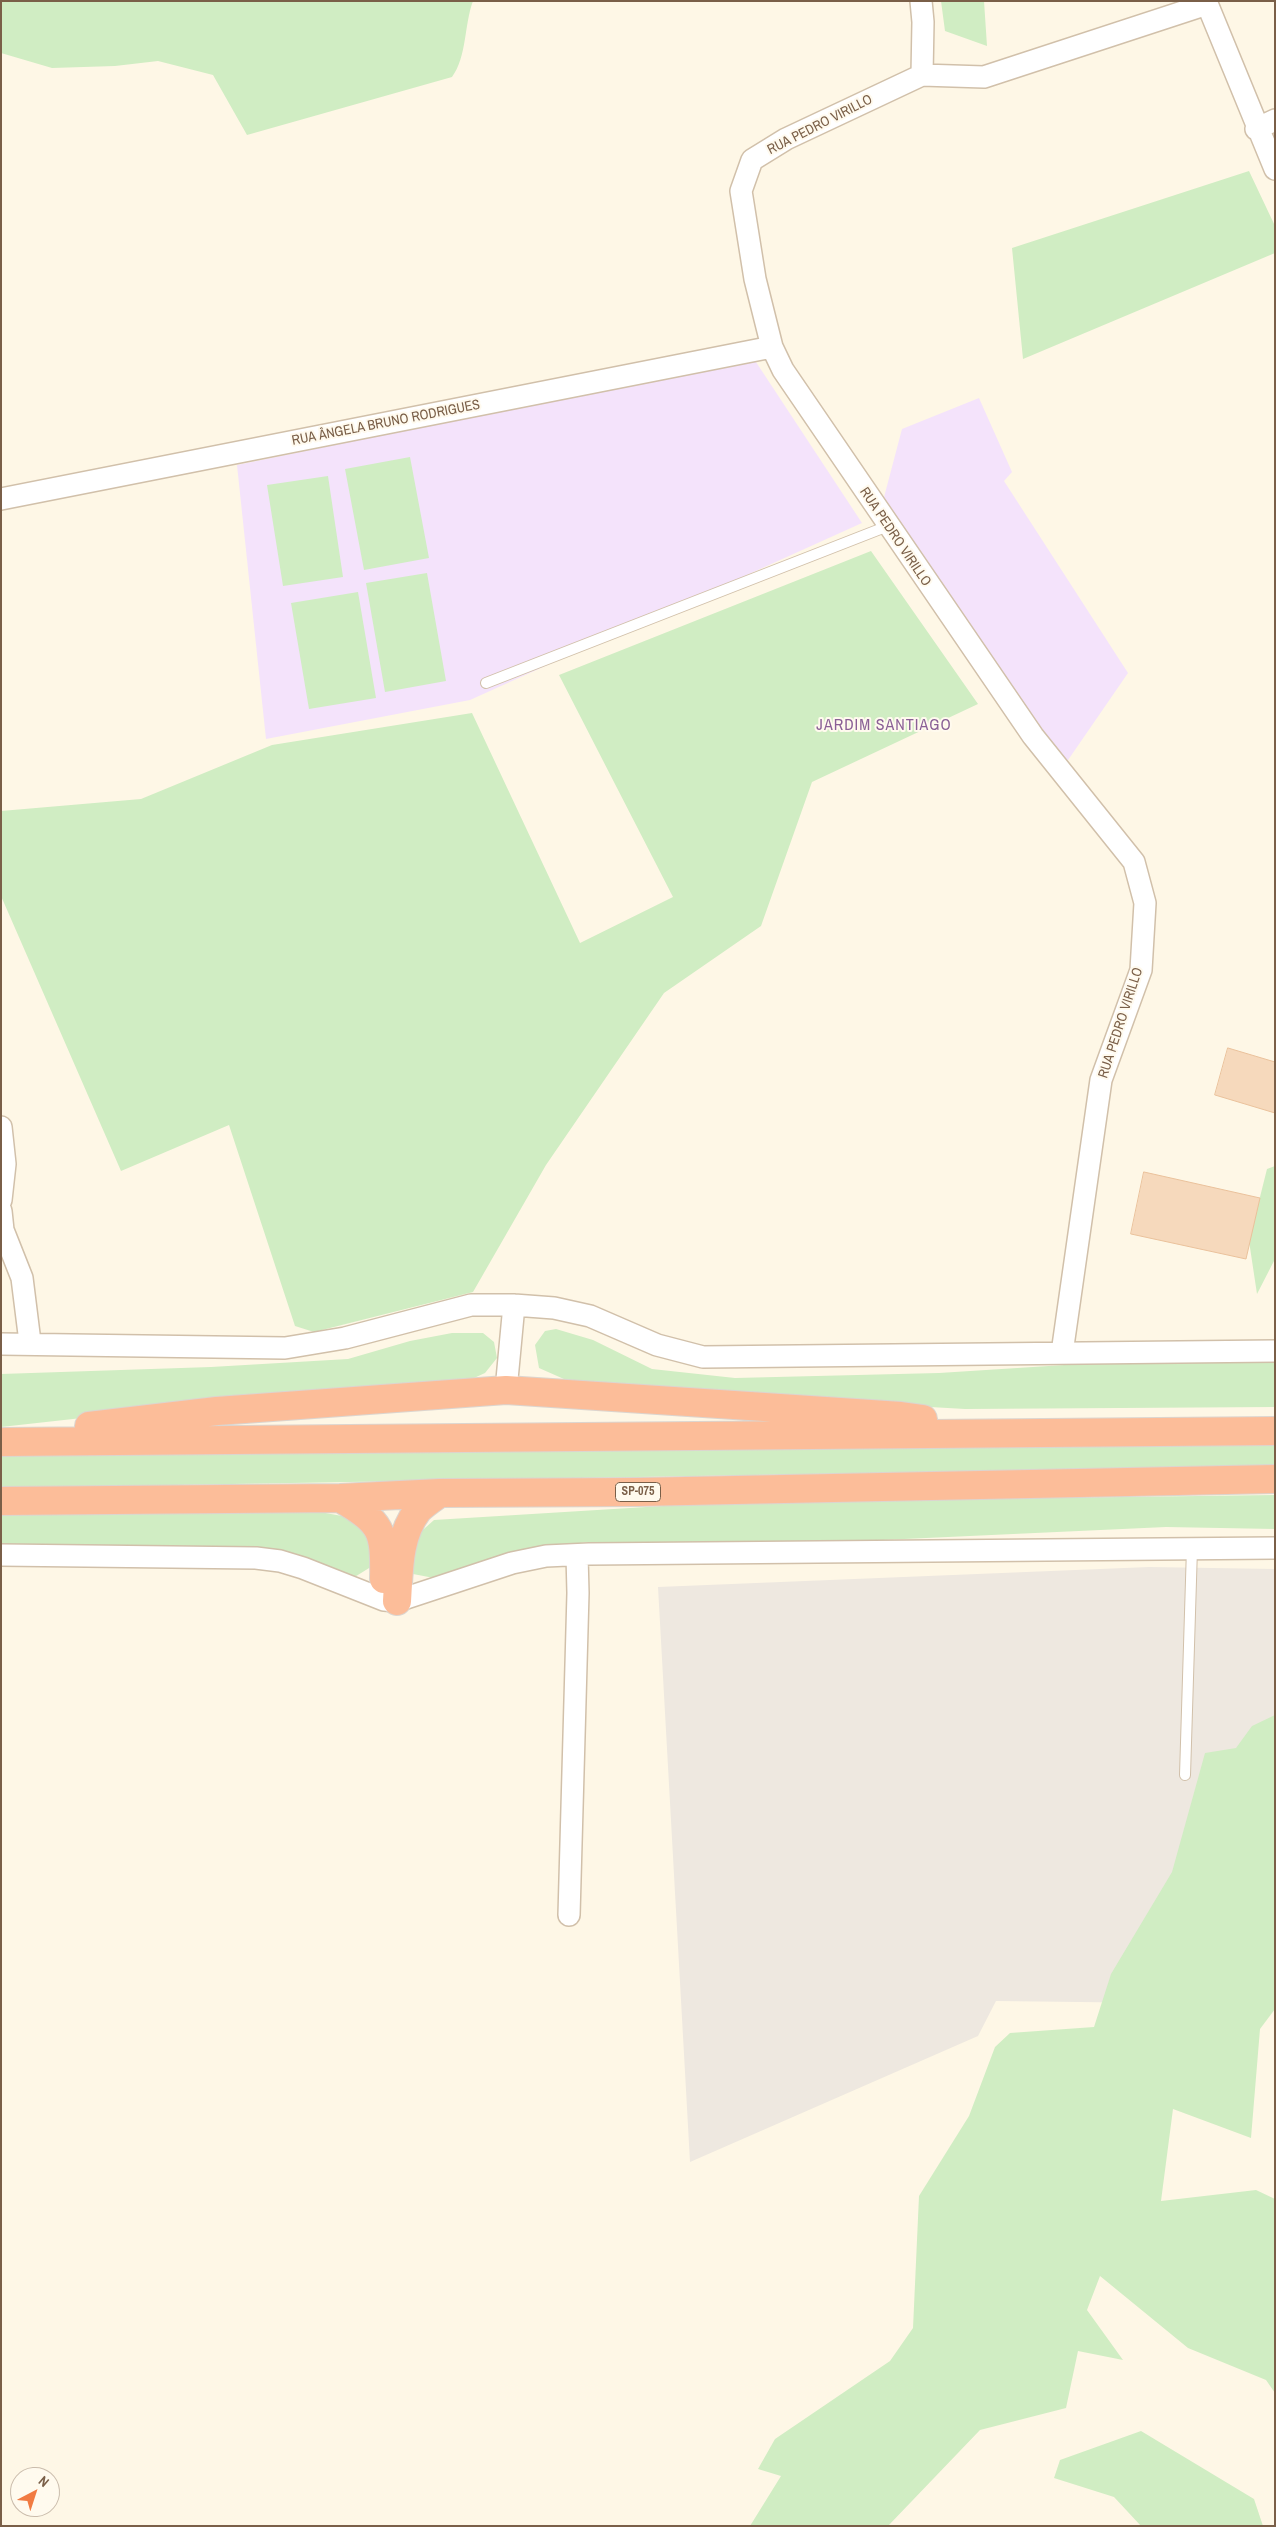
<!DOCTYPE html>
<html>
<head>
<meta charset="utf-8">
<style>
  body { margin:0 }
  #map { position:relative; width:1276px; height:2527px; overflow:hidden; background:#fef7e6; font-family:"Archivo Narrow",sans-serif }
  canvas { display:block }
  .frame { position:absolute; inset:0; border:2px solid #7a5f48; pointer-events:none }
  .north { position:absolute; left:10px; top:2467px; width:50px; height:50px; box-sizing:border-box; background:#fffaee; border:1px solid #cabcac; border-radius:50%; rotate:40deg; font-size:14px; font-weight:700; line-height:20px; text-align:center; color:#7a5f48 }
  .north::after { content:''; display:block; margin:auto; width:18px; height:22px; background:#f17b42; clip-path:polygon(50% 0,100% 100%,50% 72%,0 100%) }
</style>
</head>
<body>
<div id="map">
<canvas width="1276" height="2527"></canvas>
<div class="frame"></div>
<div class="north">N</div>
</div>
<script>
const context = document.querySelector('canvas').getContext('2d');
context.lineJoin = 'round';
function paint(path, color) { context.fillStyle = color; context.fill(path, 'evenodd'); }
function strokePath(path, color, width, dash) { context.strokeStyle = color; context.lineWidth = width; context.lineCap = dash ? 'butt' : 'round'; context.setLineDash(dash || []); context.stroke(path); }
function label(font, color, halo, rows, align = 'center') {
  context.font = font + ' "Archivo Narrow",sans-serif'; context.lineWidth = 4; context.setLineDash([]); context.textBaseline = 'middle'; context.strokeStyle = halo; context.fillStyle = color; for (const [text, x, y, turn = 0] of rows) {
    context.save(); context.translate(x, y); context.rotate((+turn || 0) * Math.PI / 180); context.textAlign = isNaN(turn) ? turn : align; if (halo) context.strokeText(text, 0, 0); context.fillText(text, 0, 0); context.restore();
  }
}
paint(new Path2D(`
  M1149 1567 1275 1569V1797L1161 2003 996 2001 978 2036 690 2162 658 1587Z`), '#eee8e0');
paint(new Path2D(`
  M754 359 862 523 470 700 266 739 237 465Z
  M979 398 1012 472 1004 481 1128 673 1066 763 883 501 902 429Z`), '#f4e3fb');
paint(new Path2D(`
  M1 1H473C464 25 467 57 452 77L247 135 213 75 158 61 115 66 52 68 1 53Z
  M941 1H984L987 46 945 31Z
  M1249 171 1275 226V253L1023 359 1012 248Z
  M410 457 429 558 364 570 345 469Z
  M328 476 343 577 283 586 267 485Z
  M871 551 978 704 812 782 761 926 664 993 546 1165 473 1292 314 1332 295 1326 229 1125 121 1171 1 896V811L141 799 272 745 472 713 580 943 673 897 559 675Z
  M427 573 446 681 385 692 366 583Z
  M358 592 376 698 309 709 291 603Z
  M1275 1166V1259L1257 1294 1249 1241 1267 1169Z
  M556 1329 593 1340 652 1369 735 1378 939 1373 1127 1361H1275V1407L965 1409 582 1387 539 1368 535 1345 545 1331Z
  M452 1333H483L494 1342 497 1358 485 1373 463 1383 109 1415 1 1427V1374L211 1367 348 1359 410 1341Z
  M1275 1442V1466L1 1488V1454Z
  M1275 1495V1529L1166 1527 817 1543 588 1542 519 1551 434 1578 413 1574 409 1560 416 1536 434 1520 793 1498 890 1500Z
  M320 1512 353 1518 377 1546 374 1565 353 1578 302 1557 1 1546V1515Z
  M1275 1715V2009L1260 2029 1251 2138 1173 2109 1161 2201 1256 2190 1275 2199V2393L1266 2380 1188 2348 1100 2276 1087 2310 1123 2360 1078 2351 1066 2408 980 2430 888 2526H750L781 2476 758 2469 775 2439 890 2361 913 2328 919 2196 969 2116 995 2047 1010 2033 1094 2027 1111 1974 1172 1872 1205 1753 1236 1748 1252 1726Z
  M1141 2431 1254 2499 1263 2526H1141L1114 2497 1054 2478 1060 2460Z`), '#d0edc3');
const building = new Path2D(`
  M1228 1048 1275 1062V1113L1215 1095Z
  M1144 1172 1260 1198 1246 1259 1131 1234Z`);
paint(building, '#f6d9bc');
strokePath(building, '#eac19b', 1);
const lane = new Path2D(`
  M486 683 888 526
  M1185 1775 1192 1548`);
const street = new Path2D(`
  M921 1 923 22 922 75
  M1206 1 1275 169
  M1256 129 1275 120
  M1 499 772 347
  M1 1127 5 1164 1 1200
  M1 1211 3 1230 22 1278 30 1342
  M1 1344 285 1348 345 1338 471 1305H514L554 1308 590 1316 657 1345 703 1357 1275 1351
  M1062 1353 1101 1080 1141 970 1145 903 1134 862 1033 736 783 370 772 347 755 279 741 191 752 160 786 139 922 75 984 77 1207 4
  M506 1390 514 1305
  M1 1555 256 1558 280 1561 303 1568 384 1600 397 1601 512 1563 546 1556 589 1554 1275 1548
  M569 1915 578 1593 577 1555`);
const highway = new Path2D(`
  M89 1426 217 1411 506 1390 901 1416 923 1419
  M1 1442 1275 1431
  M340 1498C382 1523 385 1530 384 1579
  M1 1501 340 1498 440 1493 637 1492 1275 1479
  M397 1601C399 1570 398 1536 418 1510 424 1504 433 1498 440 1493`);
strokePath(lane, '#d1c0aa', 12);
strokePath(street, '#d1c0aa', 24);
strokePath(highway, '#dcd5cf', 30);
strokePath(lane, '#fff', 10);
strokePath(street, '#fff', 21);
strokePath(highway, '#fcbd99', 28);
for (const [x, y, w] of [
  [638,1492,45]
]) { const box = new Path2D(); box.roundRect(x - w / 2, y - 9.5, w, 19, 4); context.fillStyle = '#fffaee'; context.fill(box); strokePath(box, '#7a5f48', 1); }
label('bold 12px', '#7a5f48', null, [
  ["SP-075",638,1492]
]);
label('14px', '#7a5f48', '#fffaee', [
  ["RUA PEDRO VIRILLO",820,125,-27],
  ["RUA ÂNGELA BRUNO RODRIGUES",386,423,-11],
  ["RUA PEDRO VIRILLO",895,537,56],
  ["RUA PEDRO VIRILLO",1121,1023,-72]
]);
context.letterSpacing = '1px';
label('16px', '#8a6096', '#fffaee', [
  ["JARDIM SANTIAGO",884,726]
]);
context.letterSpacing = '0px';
</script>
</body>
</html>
